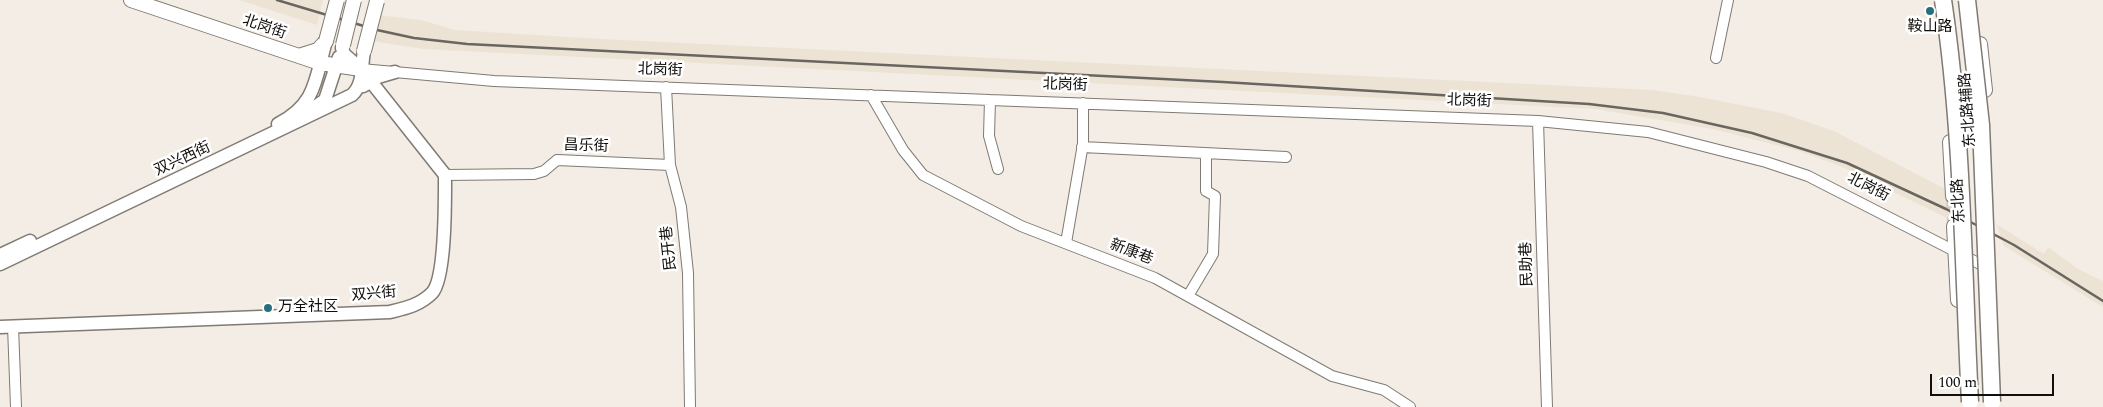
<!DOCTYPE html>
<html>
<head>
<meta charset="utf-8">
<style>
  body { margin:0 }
  #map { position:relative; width:2103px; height:407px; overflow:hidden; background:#f3ede5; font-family:Spectral,serif }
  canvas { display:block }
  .scale { position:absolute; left:1930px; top:374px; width:124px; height:22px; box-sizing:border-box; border:2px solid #110f0c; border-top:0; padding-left:6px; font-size:15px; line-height:18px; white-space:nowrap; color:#110f0c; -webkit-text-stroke:4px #fff; paint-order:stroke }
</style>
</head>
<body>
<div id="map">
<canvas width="2103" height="407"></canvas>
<div class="scale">100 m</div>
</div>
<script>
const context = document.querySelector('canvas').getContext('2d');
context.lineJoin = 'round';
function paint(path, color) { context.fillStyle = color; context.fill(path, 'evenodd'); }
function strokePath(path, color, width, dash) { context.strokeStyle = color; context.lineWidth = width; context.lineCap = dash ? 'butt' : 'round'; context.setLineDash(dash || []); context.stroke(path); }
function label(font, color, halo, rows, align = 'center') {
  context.font = font + ' Spectral,"Noto Sans SC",serif'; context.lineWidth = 5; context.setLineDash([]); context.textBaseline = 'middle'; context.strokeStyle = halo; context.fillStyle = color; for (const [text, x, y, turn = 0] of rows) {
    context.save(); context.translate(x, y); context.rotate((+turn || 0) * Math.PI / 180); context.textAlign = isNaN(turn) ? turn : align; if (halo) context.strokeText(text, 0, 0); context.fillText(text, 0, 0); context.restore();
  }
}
paint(new Path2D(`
  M239 0H323L317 25Z
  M377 15 421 20 455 30 601 39 1652 90 1700 97 1781 113 1834 131 1949 191 1951 220 1840 166 1799 151 1713 129 1595 109 424 49 371 41Z
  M1996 224 2044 254 2048 247 2078 269 2103 281V307L2004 246Z`), '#ede3d4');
strokePath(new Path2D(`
  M1953 196 1954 226`), '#d1ccc4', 14, [14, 7]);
const minor = new Path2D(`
  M1716 58 1728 0
  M361 69 494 81 1538 121 1648 132 1766 162 1808 176 1980 264
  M666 87 670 165 681 207 688 273 690 407
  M871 95 903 150 923 175 1021 226 1155 278 1332 376 1384 390 1410 407
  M990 100 989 136 998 169
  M1538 121 1547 407
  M1082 147 1286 157
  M445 175 534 174 544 171 557 160 670 165
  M1066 243 1083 144V103
  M1188 296 1213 254 1215 196 1206 191V154
  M13 326 16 407`);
const tertiary = new Path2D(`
  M363 86 378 77 395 72
  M311 110 325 100 339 57
  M278 124C317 104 315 79 326 41
  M0 255 30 241
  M0 264 352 95C364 84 361 67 364 51
  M0 327 390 312C406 308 420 305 432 293 446 278 445 197 445 175L361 69 344 54 342 48`);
const secondary = new Path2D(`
  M131 0 320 63 361 69
  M1980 44 1985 90
  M299 56 318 50 326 41
  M1950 142 1953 196
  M1954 226 1958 300`);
strokePath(minor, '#7f7a73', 12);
strokePath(tertiary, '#7f7a73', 15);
strokePath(secondary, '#7f7a73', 16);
strokePath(minor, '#fff', 10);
strokePath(tertiary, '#fff', 12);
strokePath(secondary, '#fff', 14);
strokePath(new Path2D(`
  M277 0 377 30 414 38 467 44 1223 82 1589 104 1663 113 1752 133 1847 163 1946 209 2014 245 2103 301`), '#696560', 2.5);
const secondaryBridge = new Path2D(`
  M326 41 337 0
  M343 45 354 0
  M364 51 377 1`);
const trunkBridge = new Path2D(`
  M1943 0C1963 133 1963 268 1970 402
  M1967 0 1981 125 1992 402`);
strokePath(secondaryBridge, '#7f7a73', 16, []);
strokePath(trunkBridge, '#7f7a73', 19, []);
strokePath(secondaryBridge, '#fff', 14);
strokePath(trunkBridge, '#fff', 16);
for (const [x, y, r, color] of [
  [1930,11,5,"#286f7c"],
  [268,308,5,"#286f7c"]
]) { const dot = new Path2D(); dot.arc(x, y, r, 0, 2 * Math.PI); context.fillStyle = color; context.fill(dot); strokePath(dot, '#fff', 2); }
label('15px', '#110f0c', '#fff', [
  ["北岗街",264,28,19],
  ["北岗街",660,71,2],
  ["北岗街",1065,86,2],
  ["北岗街",1469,102,2],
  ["东北路辅路",1969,110,-94],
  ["昌乐街",586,147,2],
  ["双兴西街",183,160,-25],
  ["北岗街",1868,188,27],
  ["东北路",1960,201,-93],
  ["民开巷",670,248,-96],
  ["新康巷",1131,253,21],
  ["民助巷",1528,264,-92],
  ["双兴街",374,295,-5]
]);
label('15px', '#110f0c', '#fff', [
  ["鞍山路",1930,28],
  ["万全社区",278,308,"left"]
]);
</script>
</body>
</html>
